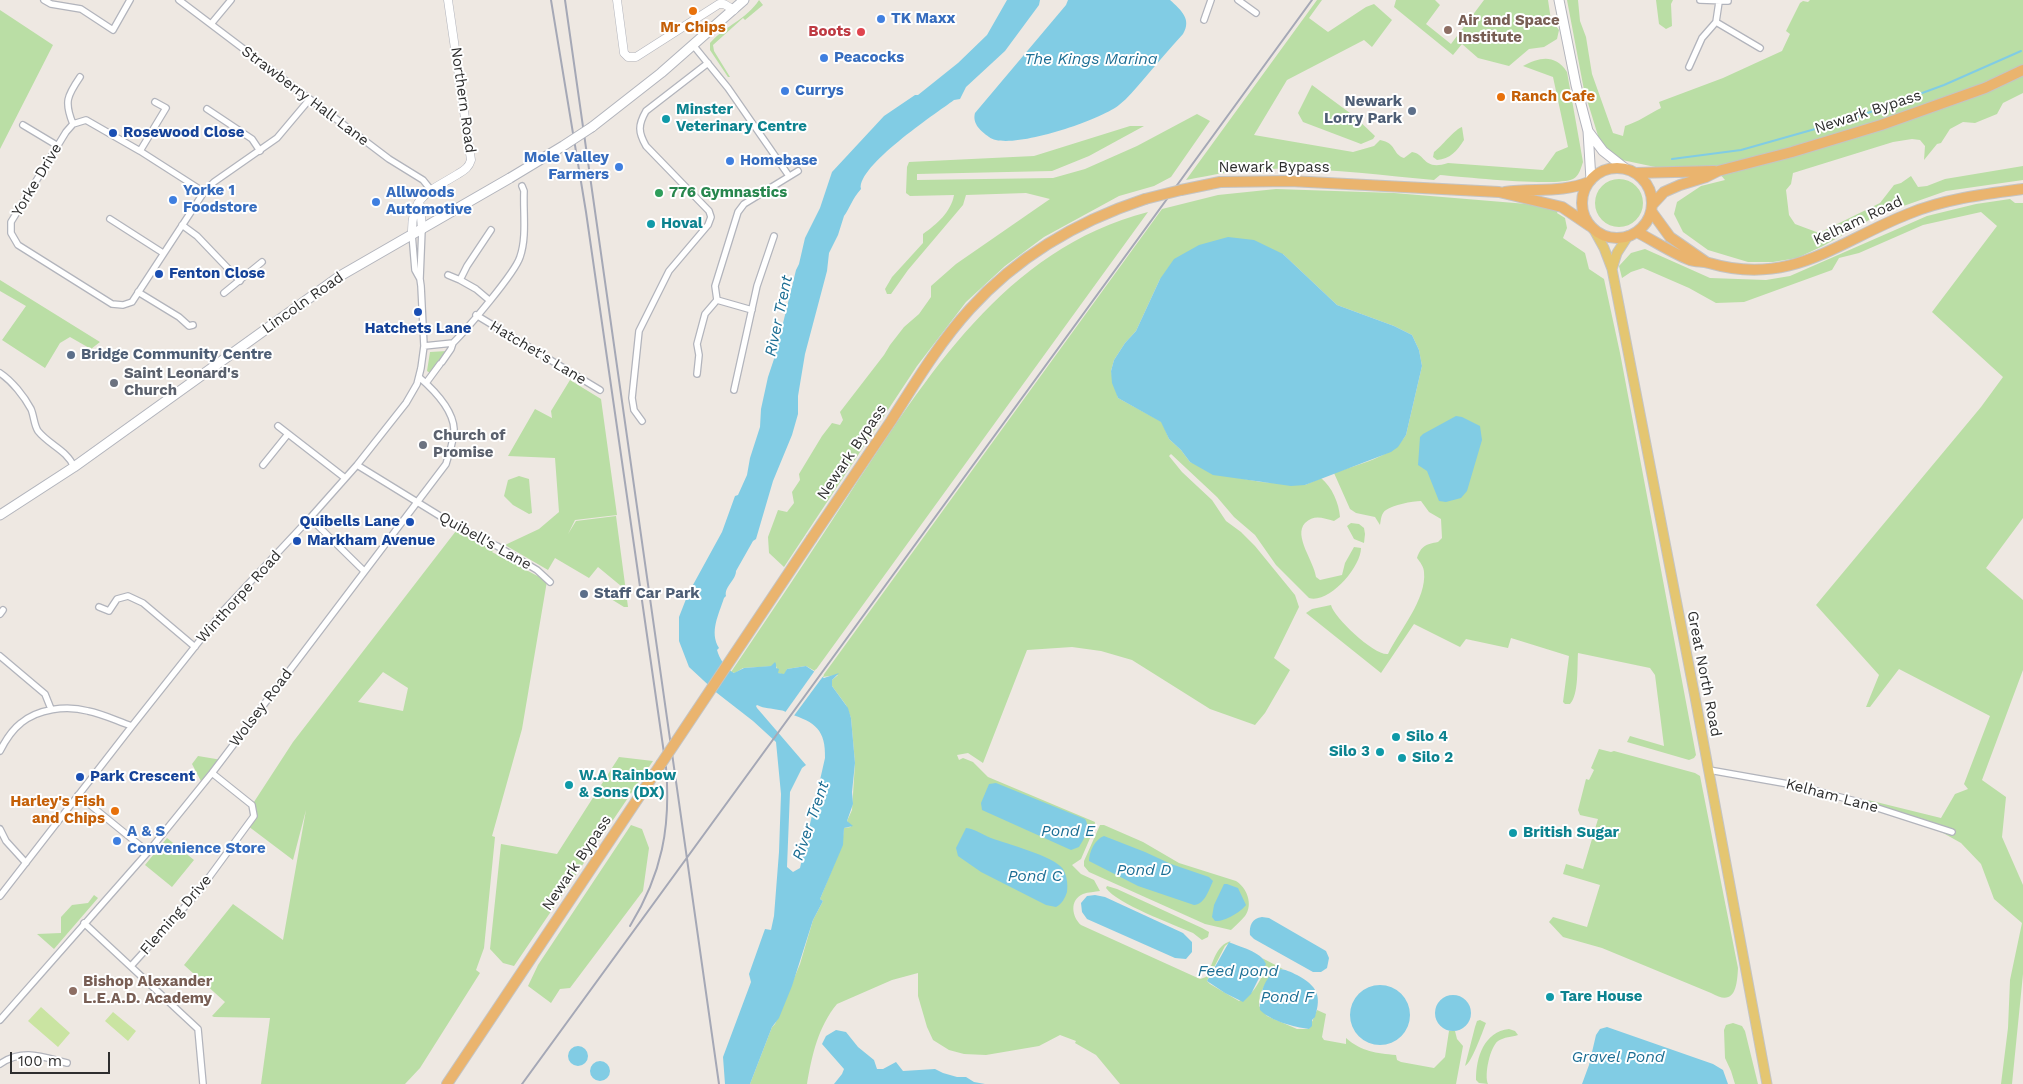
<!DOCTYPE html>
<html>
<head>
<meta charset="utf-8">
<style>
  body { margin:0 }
  #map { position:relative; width:2023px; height:1084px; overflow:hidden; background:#eee8e2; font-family:"Work Sans",sans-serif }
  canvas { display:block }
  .scale { position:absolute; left:10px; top:1052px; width:100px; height:22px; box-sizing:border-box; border:2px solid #2e2e2e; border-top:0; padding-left:6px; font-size:15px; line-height:18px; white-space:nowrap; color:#2e2e2e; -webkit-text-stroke:4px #fff; paint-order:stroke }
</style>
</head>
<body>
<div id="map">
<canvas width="2023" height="1084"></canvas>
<div class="scale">100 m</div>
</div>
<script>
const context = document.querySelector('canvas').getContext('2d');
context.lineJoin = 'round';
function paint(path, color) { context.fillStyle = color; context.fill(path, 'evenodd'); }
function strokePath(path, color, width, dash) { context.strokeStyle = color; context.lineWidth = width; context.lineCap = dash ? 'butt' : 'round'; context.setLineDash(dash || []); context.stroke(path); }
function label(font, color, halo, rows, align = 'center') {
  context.font = font + ' "Work Sans",sans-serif'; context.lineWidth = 4; context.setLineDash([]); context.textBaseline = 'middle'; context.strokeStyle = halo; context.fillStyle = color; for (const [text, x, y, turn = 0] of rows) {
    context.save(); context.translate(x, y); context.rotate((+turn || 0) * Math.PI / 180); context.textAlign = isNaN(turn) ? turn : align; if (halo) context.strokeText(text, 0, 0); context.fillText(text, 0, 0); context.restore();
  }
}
paint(new Path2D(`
  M759 0 763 5 745 20 743 18 713 45 714 51 730 77H728L710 50V43C725 26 747 19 759 0Z
  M1317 0H1322L1309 18 1328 32 1366 7 1374 4 1392 20 1372 47 1364 40 1287 80 1254 135 1353 152 1374 146 1380 140C1397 143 1392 154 1404 158L1412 152C1426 154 1423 171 1448 163L1543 170 1556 152 1568 147 1553 77 1523 66C1540 57 1555 54 1567 72L1583 162C1581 168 1579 176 1573 179 1557 187 1464 177 1440 175L1434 180C1379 175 1322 167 1266 169 1239 169 1213 175 1186 180Z
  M1396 0H1435L1440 5 1426 24 1451 44 1484 0H1548L1551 20 1559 30 1557 39 1544 47 1529 49 1509 66 1478 58 1462 44 1453 55 1394 7Z
  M1567 0H1578L1580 21 1586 37 1592 74 1613 133 1623 136 1625 126C1638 122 1649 114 1661 108L1659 102 1723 78 1782 51 1790 34 1786 31 1800 3 1803 1 1808 2 1810 0H2023V93L2003 103 1997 114 1975 123 1963 122 1950 129 1941 143 1937 144 1924 160 1925 146 1920 140 1912 139 1893 142 1793 173 1791 184 1786 190 1789 215 1795 224 1819 233 1880 203 1894 185 1901 183 1911 176 1918 187 1927 186 1945 179 2023 166V180L1946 191 1878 215 1823 246 1797 258 1773 262H1748L1708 250 1683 232 1674 214 1677 202 1701 186 1725 180 1713 166 1660 168 1622 160 1613 154 1599 139 1584 90Z
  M1656 0H1673L1671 4 1672 26 1666 29 1659 24Z
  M0 10 53 45 0 149Z
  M1312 85 1354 116 1375 136 1373 139 1361 144 1303 122 1298 113Z
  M1197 114 1210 121 1171 177 1154 186 1119 196 1044 237 1005 266 966 302 917 366 784 567 769 553 768 537 778 510 787 512 794 503 792 492 800 480 799 474 822 436 832 423 840 425 843 420 840 412 884 355 890 345 904 327 919 314 931 297V286L956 264 1050 199 1026 193 966 195 963 205 908 270 891 294H887L885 289 892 277 923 243V234C937 224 951 212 954 195L910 196 906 193 907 167 909 162 1034 156 1130 126H1144L1089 156 1052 171 917 174V180L1053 178 1085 169 1137 146Z
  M1462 127 1464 140C1457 151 1450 159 1437 160L1433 157 1434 152C1441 147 1456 128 1462 127Z
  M1595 203a24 24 0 1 1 48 0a24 24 0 1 1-48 0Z
  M1276 189 1394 193 1539 205 1558 211 1557 213 1565 218 1567 228 1563 238 1585 253 1589 269 1604 279 1620 353 1696 755 1694 758 1689 760 1627 742 1630 736 1664 746 1655 675 1650 668 1578 653C1577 666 1579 695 1570 704H1565L1563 702 1569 656 1511 638 1508 648 1466 639 1460 647 1414 624 1381 673 1306 613 1312 609 1331 605C1334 618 1375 656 1388 654 1399 631 1427 599 1424 572 1424 567 1420 562 1417 558 1421 546 1426 544 1438 542L1442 538 1441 519 1429 512 1421 501C1412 501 1393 505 1386 510 1381 513 1381 520 1380 525L1375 517 1356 513 1350 509 1334 473C1358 464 1392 458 1406 435L1422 366 1419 350 1412 335 1394 326 1337 305 1283 254 1160 279 1136 331 1125 343 1114 360 1111 371 1118 398 1162 422 1169 439 1181 450 1190 462 1239 478 1261 482 1305 485 1321 478C1332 487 1339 503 1340 517L1334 521C1323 518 1314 514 1305 523 1293 536 1314 561 1316 577L1320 580 1342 575 1345 563 1354 547 1361 548C1361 567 1329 604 1309 598L1276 565 1255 535 1234 517 1217 497 1171 454 1169 456 1182 472 1212 500 1226 521 1241 532 1255 546 1295 595 1299 607 1274 658 1290 670 1265 713 1255 725 1210 709 1132 660 1101 651 1072 647 1027 650 983 763 968 753 957 755 959 760 963 758 973 762 988 777 1095 822 1094 829 1081 859 1072 865 1081 874 1094 880 1100 891C1095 892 1088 892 1083 894 1069 900 1072 917 1081 925L1200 979 1206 977C1213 965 1215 945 1231 941L1225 946 1207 981 1210 984 1239 1001C1243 999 1247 997 1250 994 1257 988 1270 966 1262 958L1283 969 1272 972 1260 994 1259 1006 1267 1016 1297 1029H1309L1317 1010 1326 1014 1322 1037 1324 1040 1346 1044V1038C1362 1052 1376 1053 1396 1055L1397 1060 1401 1062 1434 1068 1445 1057 1449 1031H1455L1457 1039 1463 1046 1456 1084H1120L1096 1055 1075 1043 1076 1041 1060 1035 1039 1046 986 1055 964 1054 949 1050 933 1040 927 1027 918 996V973L892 980 837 1004C818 1027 812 1055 807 1084H750L772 1027 775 1024 800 964 813 920 823 901 820 899 842 845 844 828 851 827 847 821 852 810 855 763 851 718 846 705 832 686V680L838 675 822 677 1162 209 1218 195Z
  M2010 199 2015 203H2023V518L1986 568 2023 600V670L1982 780 2006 797 2002 837 2023 885V974L2012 1084H2001L2008 1028 2010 980 2022 923 1994 899 1981 864 1961 843 1936 829 1864 807 1868 800 1941 818 1955 794 1968 789 1964 784 1990 716 1899 669 1870 707H1866L1879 675 1816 605 1981 407 2003 377 1932 312 1997 226 1981 212 1923 225 1859 253 1839 258 1832 270 1744 302 1716 303 1689 288 1643 268 1631 272 1622 278 1619 266 1631 253 1645 249 1710 278 1766 280 1790 276 1927 216 1976 204Z
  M1148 212 815 671 806 666 787 669 785 675 778 673 776 666 743 668 735 673 731 672C771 613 811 553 850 493 927 377 1004 249 1148 212Z
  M0 280 100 342 91 349 70 337 60 343 45 368 2 340 26 306 0 291Z
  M447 351 430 373 427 371 430 352Z
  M570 380 601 399 617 515 575 520 568 534 576 521 616 516 628 607H624L611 599 621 586 598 567 589 578 555 558 548 570 505 545 539 529 559 512 555 458 508 456 535 409 552 418 551 411Z
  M519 476 529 479 532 513 529 514 513 505 504 496 508 480Z
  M1351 523 1359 524 1364 528 1365 534 1364 543 1354 539 1347 526Z
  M459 527 497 546 492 552 547 581 522 729 492 836 495 837 484 948 476 970 480 973 420 1068 405 1084H261L270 1018 214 1017 212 1016 225 1002 184 965 233 904 283 940 306 810 293 860 248 826 252 820V805L293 742ZM383 672 408 688 403 711 358 702Z
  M1599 749 1611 752 1614 751 1695 773 1700 776 1738 968C1737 987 1735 1007 1711 993L1602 948 1563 937 1549 922 1553 917 1587 927 1600 885 1563 874 1566 864 1583 869 1598 819 1580 815 1578 810 1586 779 1589 780 1594 770 1591 768Z
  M198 756 222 760 203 785 192 764Z
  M619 757 653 761 514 966 503 963 490 949 501 844 557 854Z
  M631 825 642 829 649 848 643 891 570 988 560 989 551 1003 528 986 538 965Z
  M1100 825H1104L1143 842 1179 863 1236 881C1246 887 1254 904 1245 916 1241 921 1236 925 1231 930L1205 924 1089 872 1084 866V861Z
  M167 838 194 860 172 887 145 865Z
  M1107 886 1117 889 1202 928 1209 932 1208 937 1202 940 1193 933C1173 924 1117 904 1106 888Z
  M94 895 98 898 54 949 37 934 61 933V917L72 905 88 903Z
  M1480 1020 1486 1023C1482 1033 1472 1062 1465 1066L1475 1027 1477 1021Z
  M1733 1023 1742 1026 1745 1031 1758 1084H1735L1731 1071 1725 1058 1724 1030 1726 1025Z
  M1509 1029 1515 1031 1518 1035C1512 1037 1504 1037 1498 1041 1490 1047 1484 1075 1488 1084L1479 1083 1476 1080C1476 1057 1484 1032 1509 1029Z`), '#badea5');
paint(new Path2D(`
  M41 1007 70 1033 58 1047 28 1021Z
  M113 1012 136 1031 128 1041 105 1021Z`), '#cae4a2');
paint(new Path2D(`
  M1007 0H1040L1039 5 1005 51 966 87 960 99 954 100C935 114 857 166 861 189 852 199 850 208 844 216L838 235 829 253 827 271 805 354 798 396V414L792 435 773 481 756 539 753 541 736 571C736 580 724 587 726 596L724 598C719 614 709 632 719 648L717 650C719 658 726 669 734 673L744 668 771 666 775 662 776 664V668L779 669 778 673 784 674 787 669 806 666 824 678 839 673 832 680V686L848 708 851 718 855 763 852 792 853 804 847 821 853 826 844 828 843 845 820 899 823 901 813 920 792 986 779 1018 772 1027 750 1084H725L723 1057 751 982 749 974 765 929 771 930 774 916 779 852 781 794 776 742 753 721 717 693 689 667 679 641V617L688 594 722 532 735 496 738 495 747 475 750 458 760 427 761 409 768 377 775 356 796 270 799 264 805 238 820 208 832 172 884 116 915 95H918L958 63 987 35ZM757 705C765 709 771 708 779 710 784 710 787 713 790 714 815 722 826 730 825 758L800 868 793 872 787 867 790 792 802 768 806 765 757 708 756 706Z
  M1068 0H1170C1181 10 1192 19 1183 34 1169 49 1156 65 1143 80 1135 89 1128 98 1119 105 1101 120 1008 152 989 137 981 131 972 124 975 113L1066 5Z
  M1228 237 1254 240 1283 254 1337 305 1394 326 1412 335 1419 350 1422 366 1406 435 1398 447 1391 452 1305 485 1291 486 1213 475 1190 462 1181 450 1169 439 1161 422 1118 398 1112 383 1111 371 1114 360 1125 343 1136 331 1160 279 1174 259 1199 245Z
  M1456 416 1462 417 1480 426 1482 440 1467 491 1461 498 1446 502 1439 501 1427 471 1418 465 1420 437 1423 434Z
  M996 783 1085 819C1091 828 1084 839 1079 847L1071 850 982 810 981 803 989 784Z
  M966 828C975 829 983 835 991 838 1007 844 1054 856 1063 869 1067 876 1068 884 1067 892 1065 898 1062 904 1056 907L1046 905 981 872 958 856 956 848Z
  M1104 836 1145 852 1171 864 1209 877 1213 881C1209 890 1204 905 1194 905L1138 886 1089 861C1089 852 1095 839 1104 836Z
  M1224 884H1227L1238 888 1246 905C1241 912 1224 922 1215 921L1212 917 1214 905Z
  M1095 895 1105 897 1183 933 1192 942V952L1186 959 1175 958 1087 919 1082 912 1081 903 1087 896Z
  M1262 917 1269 918 1326 951 1329 958 1327 968 1321 972H1313L1254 939 1250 935C1249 926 1252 918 1262 917Z
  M1229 942C1239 947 1261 951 1266 964L1251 994 1243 1002 1225 993 1207 981Z
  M1278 969C1285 969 1291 972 1297 975 1317 986 1322 995 1315 1017L1312 1020V1026L1309 1029C1294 1027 1271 1021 1260 1010 1259 996 1264 977 1278 969Z
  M1350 1015a30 30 0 1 1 60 0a30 30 0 1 1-60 0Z
  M1435 1013a18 18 0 1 1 36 0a18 18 0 1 1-36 0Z
  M1607 1027 1713 1064 1723 1070 1728 1084H1582L1589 1065 1596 1035 1600 1029Z
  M836 1030 846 1032 858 1047 874 1060 877 1069H883L896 1062 903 1071 935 1069 943 1073 957 1077H966L974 1082 985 1084H834L842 1074 844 1069 822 1044 826 1036Z
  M568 1056a10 10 0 1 1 20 0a10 10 0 1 1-20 0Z
  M590 1071a10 10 0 1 1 20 0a10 10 0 1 1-20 0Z`), '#81cce4');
paint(new Path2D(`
  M816 669 824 675 793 717 784 714Z`), '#eee8e2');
strokePath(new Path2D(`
  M1672 159 1741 150 1854 118 1944 85 2021 51`), '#81cce4', 2);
const minor = new Path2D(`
  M44 0 51 4 81 9 113 30 130 0
  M179 0 389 159 423 180 431 190
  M1238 0 1256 13
  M1700 0 1728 1
  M1204 20 1211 0
  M1716 22 1760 48
  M211 24 231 0
  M693 45 728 88 789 176
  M1689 67 1702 38 1716 22 1719 2
  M207 109 252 139 260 151
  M73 124C64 102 67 96 80 77
  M23 125 58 146
  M140 151 166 108 155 102
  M204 192 140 151 86 120 73 124 66 132 11 222V233L18 245 112 304 123 305 132 302 204 192 214 182 277 138 309 100
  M110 219 163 253
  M182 225 197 236 240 281
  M448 275 460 280
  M420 279 422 229
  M138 292 179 317 189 326 193 325
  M224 293 262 262
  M489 300 476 289 460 280 467 266 491 230
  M717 300 752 310
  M476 315 600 390
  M424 346 453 343
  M442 362 451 349 453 343C467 329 515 273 520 257 527 237 523 212 524 191L522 186
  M0 373C12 381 24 396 31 409 34 416 34 425 38 431 49 445 67 450 74 467
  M697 374 699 355 697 344 705 314 717 300 715 286 738 212 744 204 798 171
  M426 383 440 364
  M734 390 757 286 774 236
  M642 421 634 410 632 398 639 331 669 271 708 225 711 217 709 211 646 146C638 132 638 125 646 111L708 63
  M278 426 345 478
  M263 465 288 434
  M357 465 461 529 497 546 537 570 550 582
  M310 518 364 571
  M99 607 109 611 117 599 128 596 143 603 195 647
  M0 614 3 610
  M0 656 45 694 51 709
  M0 751C5 741 12 730 21 723 38 709 66 705 88 711 103 714 117 721 132 726
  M1709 770 1794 785 1859 802 1952 832
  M78 795 148 852
  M0 829 6 841 26 863
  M0 896 132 726 224 610 310 518 357 465 406 403 417 384 421 368 424 346 421 286 420 279 415 270 412 234
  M84 923 198 1029 203 1084
  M131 966 199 891 254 816 252 805 212 773
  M0 1020 148 852 212 773 446 464C449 453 454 441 454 429 453 409 434 390 419 377
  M0 1064C23 1048 43 1057 67 1063`);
const tertiary = new Path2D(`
  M617 0 624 53 628 57H636L719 4H724L734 10
  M418 203 420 205 422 229
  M412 234C411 195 429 192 458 174 465 170 469 167 471 160L448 0`);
const secondary = new Path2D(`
  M1559 0 1576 85 1588 131 1603 151 1626 169
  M592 127 661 73 744 0
  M1588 131 1591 180
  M0 515 74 467 340 276 510 178`);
const primary = new Path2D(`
  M1593 228 1604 248 1612 269 1695 697 1767 1084
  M1612 269 1617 253 1628 236`);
const trunk = new Path2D(`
  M1582 203a35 35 0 1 1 70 0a35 35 0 1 1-70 0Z
  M1635 173 1714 171
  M1181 190 1220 182 1290 181 1499 192 1562 207 1590 226
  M1505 192C1534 188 1562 193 1589 182
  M1652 205 1664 192 1680 185 1706 177 1718 171 1792 152 1881 125 1985 88 2023 70
  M1651 211 1670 237 1706 262
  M1637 232C1654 241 1672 253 1690 260 1696 262 1703 261 1709 263 1791 287 1837 242 1908 214 1944 199 1985 194 2023 189
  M812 538C838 499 865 460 891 421 915 383 939 343 970 309 1017 257 1078 221 1145 199
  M447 1084 661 764`);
strokePath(minor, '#b2b4bc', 8);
strokePath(tertiary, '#b2b4bc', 9);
strokePath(secondary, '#b2b4bc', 11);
strokePath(primary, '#c4c4c4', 11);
strokePath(trunk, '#c4c4c4', 12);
strokePath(minor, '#fff', 5.5);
strokePath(tertiary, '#fff', 8);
strokePath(secondary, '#fff', 9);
strokePath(primary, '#e4c671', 9);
strokePath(trunk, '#eab46e', 10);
strokePath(new Path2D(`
  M551 0 586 212 666 767C671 827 662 874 630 926
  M565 0 719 1084
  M522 1084 1312 0`), '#a5a8b6', 2);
const secondaryBridge = new Path2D(`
  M510 178 563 146 592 127`);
const trunkBridge = new Path2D(`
  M1145 199 1181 190
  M661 764 812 538`);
strokePath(secondaryBridge, '#b2b4bc', 11, []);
strokePath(trunkBridge, '#c4c4c4', 12, []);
strokePath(secondaryBridge, '#fff', 9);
strokePath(trunkBridge, '#eab46e', 10);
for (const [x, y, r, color] of [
  [693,11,5,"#e8710a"],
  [881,19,5,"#3f7fe0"],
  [1448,30,5,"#8d6e63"],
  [861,32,5,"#e0444e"],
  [824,58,5,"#3f7fe0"],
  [785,91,5,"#3f7fe0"],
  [1501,97,5,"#e8710a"],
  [1412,111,5,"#5c6f8a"],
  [666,119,5,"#0f9aa8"],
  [113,133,5,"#1a4fb4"],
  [730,161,5,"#3f7fe0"],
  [619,167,5,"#3f7fe0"],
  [659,193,5,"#2e9e5b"],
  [173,200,5,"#3f7fe0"],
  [376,202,5,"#3f7fe0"],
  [651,224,5,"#0f9aa8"],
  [159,274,5,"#1a4fb4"],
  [418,312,5,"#1a4fb4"],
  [71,355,5,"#5c6f8a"],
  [114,383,5,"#6b7280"],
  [423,445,5,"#6b7280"],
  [410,522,5,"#1a4fb4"],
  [297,541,5,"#1a4fb4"],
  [584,594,5,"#5c6f8a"],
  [1396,737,5,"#0f9aa8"],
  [1380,752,5,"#0f9aa8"],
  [1402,758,5,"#0f9aa8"],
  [80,777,5,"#1a4fb4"],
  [569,785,5,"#0f9aa8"],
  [115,811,5,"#e8710a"],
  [1513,833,5,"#0f9aa8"],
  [117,841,5,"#3f7fe0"],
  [73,991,5,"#8d6e63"],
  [1550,997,5,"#0f9aa8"]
]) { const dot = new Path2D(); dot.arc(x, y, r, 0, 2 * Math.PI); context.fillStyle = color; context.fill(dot); strokePath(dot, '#fff', 2); }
label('bold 15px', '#366cbe', '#fff', [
  ["TK Maxx",891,19],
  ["Peacocks",834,58],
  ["Currys",795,91],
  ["Mole Valley",609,158,"right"],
  ["Farmers",609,175,"right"],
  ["Homebase",740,161],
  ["Yorke 1",183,191],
  ["Foodstore",183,208],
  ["Allwoods",386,193],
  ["Automotive",386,210],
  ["A & S",127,832],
  ["Convenience Store",127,849]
], 'left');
label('bold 15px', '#785e54', '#fff', [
  ["Air and Space",1458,21],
  ["Institute",1458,38],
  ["Bishop Alexander",83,982],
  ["L.E.A.D. Academy",83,999]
], 'left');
label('bold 15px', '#c56008', '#fff', [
  ["Mr Chips",693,28],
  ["Ranch Cafe",1511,97,"left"],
  ["Harley's Fish",105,802,"right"],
  ["and Chips",105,819,"right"]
]);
label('bold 15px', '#be3a42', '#fff', [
  ["Boots",851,32]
], 'right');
label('15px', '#2e2e2e', '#fff', [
  ["Strawberry Hall Lane",305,96,37],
  ["Northern Road",463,100,82],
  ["Newark Bypass",1868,112,-18],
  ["Newark Bypass",1274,168],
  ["Yorke Drive",37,180,-59],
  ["Kelham Road",1858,221,-25],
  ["Lincoln Road",303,303,-35],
  ["Hatchet's Lane",538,353,31],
  ["Newark Bypass",852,452,-56],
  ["Quibell's Lane",485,541,29],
  ["Winthorpe Road",239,597,-48],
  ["Great North Road",1704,674,79],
  ["Wolsey Road",261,708,-53],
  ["Kelham Lane",1832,796,15],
  ["Newark Bypass",577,863,-56],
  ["Fleming Drive",176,915,-49]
]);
label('bold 15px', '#4e5e75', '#fff', [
  ["Newark",1402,102,"right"],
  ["Lorry Park",1402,119,"right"],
  ["Bridge Community Centre",81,355],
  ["Staff Car Park",594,594]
], 'left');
label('bold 15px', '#0d838f', '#fff', [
  ["Minster",676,110],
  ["Veterinary Centre",676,127],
  ["Hoval",661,224],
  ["Silo 4",1406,737],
  ["Silo 3",1370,752,"right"],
  ["Silo 2",1412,758],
  ["W.A Rainbow",579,776],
  ["& Sons (DX)",579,793],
  ["British Sugar",1523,833],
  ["Tare House",1560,997]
], 'left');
label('bold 15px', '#164399', '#fff', [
  ["Rosewood Close",123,133],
  ["Fenton Close",169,274],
  ["Hatchets Lane",418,329,"center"],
  ["Quibells Lane",400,522,"right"],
  ["Markham Avenue",307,541],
  ["Park Crescent",90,777]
], 'left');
label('bold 15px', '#27864d', '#fff', [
  ["776 Gymnastics",669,193]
], 'left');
label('bold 15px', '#5b616d', '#fff', [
  ["Saint Leonard's",124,374],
  ["Church",124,391],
  ["Church of",433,436],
  ["Promise",433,453]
], 'left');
label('italic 16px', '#1c6e94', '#fff', [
  ["The Kings Marina",1091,59],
  ["River Trent",779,316,-78],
  ["River Trent",811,821,-71],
  ["Pond E",1068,831],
  ["Pond D",1144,870],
  ["Pond C",1035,876],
  ["Feed pond",1238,971],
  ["Pond F",1287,997],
  ["Gravel Pond",1618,1057]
]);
</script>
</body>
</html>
